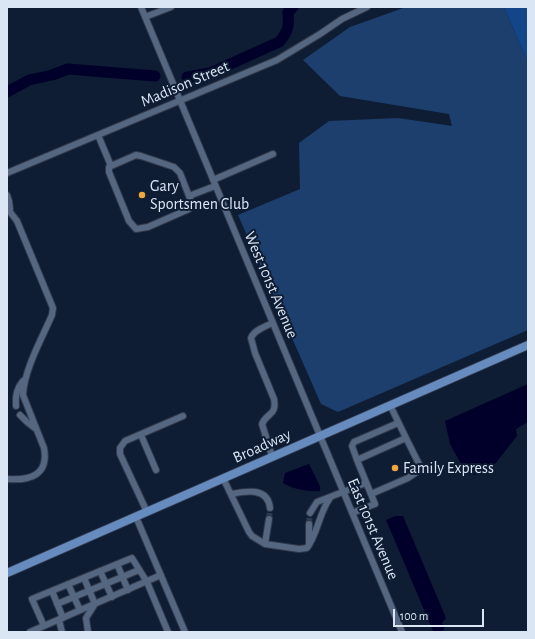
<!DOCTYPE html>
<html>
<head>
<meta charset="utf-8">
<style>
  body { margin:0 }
  #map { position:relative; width:535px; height:639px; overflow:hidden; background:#0e1d33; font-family:"Alegreya Sans",sans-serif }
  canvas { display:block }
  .frame { position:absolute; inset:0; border:8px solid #dbe6f5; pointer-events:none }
  .scale { position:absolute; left:393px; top:609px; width:91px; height:18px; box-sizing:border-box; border:2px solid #dbe6f5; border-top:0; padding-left:5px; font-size:12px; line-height:14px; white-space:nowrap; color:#dbe6f5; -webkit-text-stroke:3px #0e1d33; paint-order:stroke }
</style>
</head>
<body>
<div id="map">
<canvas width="535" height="639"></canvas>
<div class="frame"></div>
<div class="scale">100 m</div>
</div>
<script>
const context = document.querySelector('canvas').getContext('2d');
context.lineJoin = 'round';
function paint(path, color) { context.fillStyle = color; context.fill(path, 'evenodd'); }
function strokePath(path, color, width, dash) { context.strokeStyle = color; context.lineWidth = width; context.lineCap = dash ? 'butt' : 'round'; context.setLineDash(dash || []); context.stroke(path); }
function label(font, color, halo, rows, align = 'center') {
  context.font = font + ' "Alegreya Sans",sans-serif'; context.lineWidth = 4; context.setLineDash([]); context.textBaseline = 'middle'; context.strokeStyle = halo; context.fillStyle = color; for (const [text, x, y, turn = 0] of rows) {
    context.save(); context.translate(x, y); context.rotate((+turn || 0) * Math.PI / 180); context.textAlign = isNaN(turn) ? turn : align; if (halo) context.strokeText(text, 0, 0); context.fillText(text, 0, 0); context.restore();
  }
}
paint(new Path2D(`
  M406 7H504L528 63V330L338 412 321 404 238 215 300 189 299 143 329 121 398 118 452 126 449 114 340 96 303 60 350 27Z`), '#1d3f6d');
paint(new Path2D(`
  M504 7H528V63Z`), '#134688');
paint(new Path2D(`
  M528 384V422L516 429 517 436 487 474 470 475 460 462 450 444 445 421Z
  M309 464 320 486V491C309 492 292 489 283 483L285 473Z
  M395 516H403L446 618 442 623 445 627 442 632 433 631 386 520Z`), '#00002a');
strokePath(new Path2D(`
  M187 77 210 73 279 42C289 31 289 26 288 12L293 7
  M7 92 29 80 52 75 68 69 155 76`), '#00002a', 11);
strokePath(new Path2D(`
  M269 519 270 508
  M309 524 310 513`), '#2d3b50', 6, [6, 3]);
const minor = new Path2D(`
  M141 7 402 632
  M145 17 171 7
  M98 135 111 166 136 155 141 156 174 167 180 173 189 196 215 186
  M111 166 109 167V172L129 221 136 229 148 227 189 209 192 204 189 196
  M7 173 277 60 320 34 342 19 367 7
  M213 180 273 154
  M7 195 9 201 10 209
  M7 208 17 221 53 308 52 315C42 338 24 370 23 395L44 448C49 475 30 481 7 479
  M272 323C265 327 254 330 251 338L255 353 274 399C277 416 267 412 262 424L272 456
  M16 406C15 397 16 389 23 381
  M20 415 27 422 36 429
  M141 435 156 470
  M357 460 352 446 354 442 398 423
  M223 478 249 532 252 536 265 544 299 549 307 548C318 533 319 513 330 498
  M232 494C246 491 268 487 270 508
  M371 494 408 478 420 470V466L406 438
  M147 512 120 454V448L125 441 183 416
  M310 513 317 502 366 483
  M352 513 375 504 357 460 406 438 390 405
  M136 517 185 632
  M309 524V545
  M265 544 269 519
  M117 564 128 590
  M100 571 112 597
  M84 578 95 604 86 618 88 632
  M68 584 80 610
  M52 591 63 618
  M57 604 139 570
  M59 620 62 632
  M44 626 32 599 132 558 147 582 168 632
  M30 632 161 575`);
const major = new Path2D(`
  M7 573 528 345`);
strokePath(minor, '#30384a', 8);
strokePath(major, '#30384a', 10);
strokePath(minor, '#546680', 6);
strokePath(major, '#658bbf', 8);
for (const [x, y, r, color] of [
  [142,195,4,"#f1a540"],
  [395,468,4,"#f1a540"]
]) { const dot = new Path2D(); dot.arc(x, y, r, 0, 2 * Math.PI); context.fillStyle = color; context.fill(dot); strokePath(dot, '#0e1d33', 1.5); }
label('16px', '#dbe6f5', '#0e1d33', [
  ["Madison Street",185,84,-23],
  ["West 101st Avenue",271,285,67],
  ["Broadway",262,446,-24],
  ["East 101st Avenue",373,529,67]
]);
label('16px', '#dbe6f5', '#0e1d33', [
  ["Gary",150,186],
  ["Sportsmen Club",150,204],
  ["Family Express",403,468]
], 'left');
</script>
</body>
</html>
